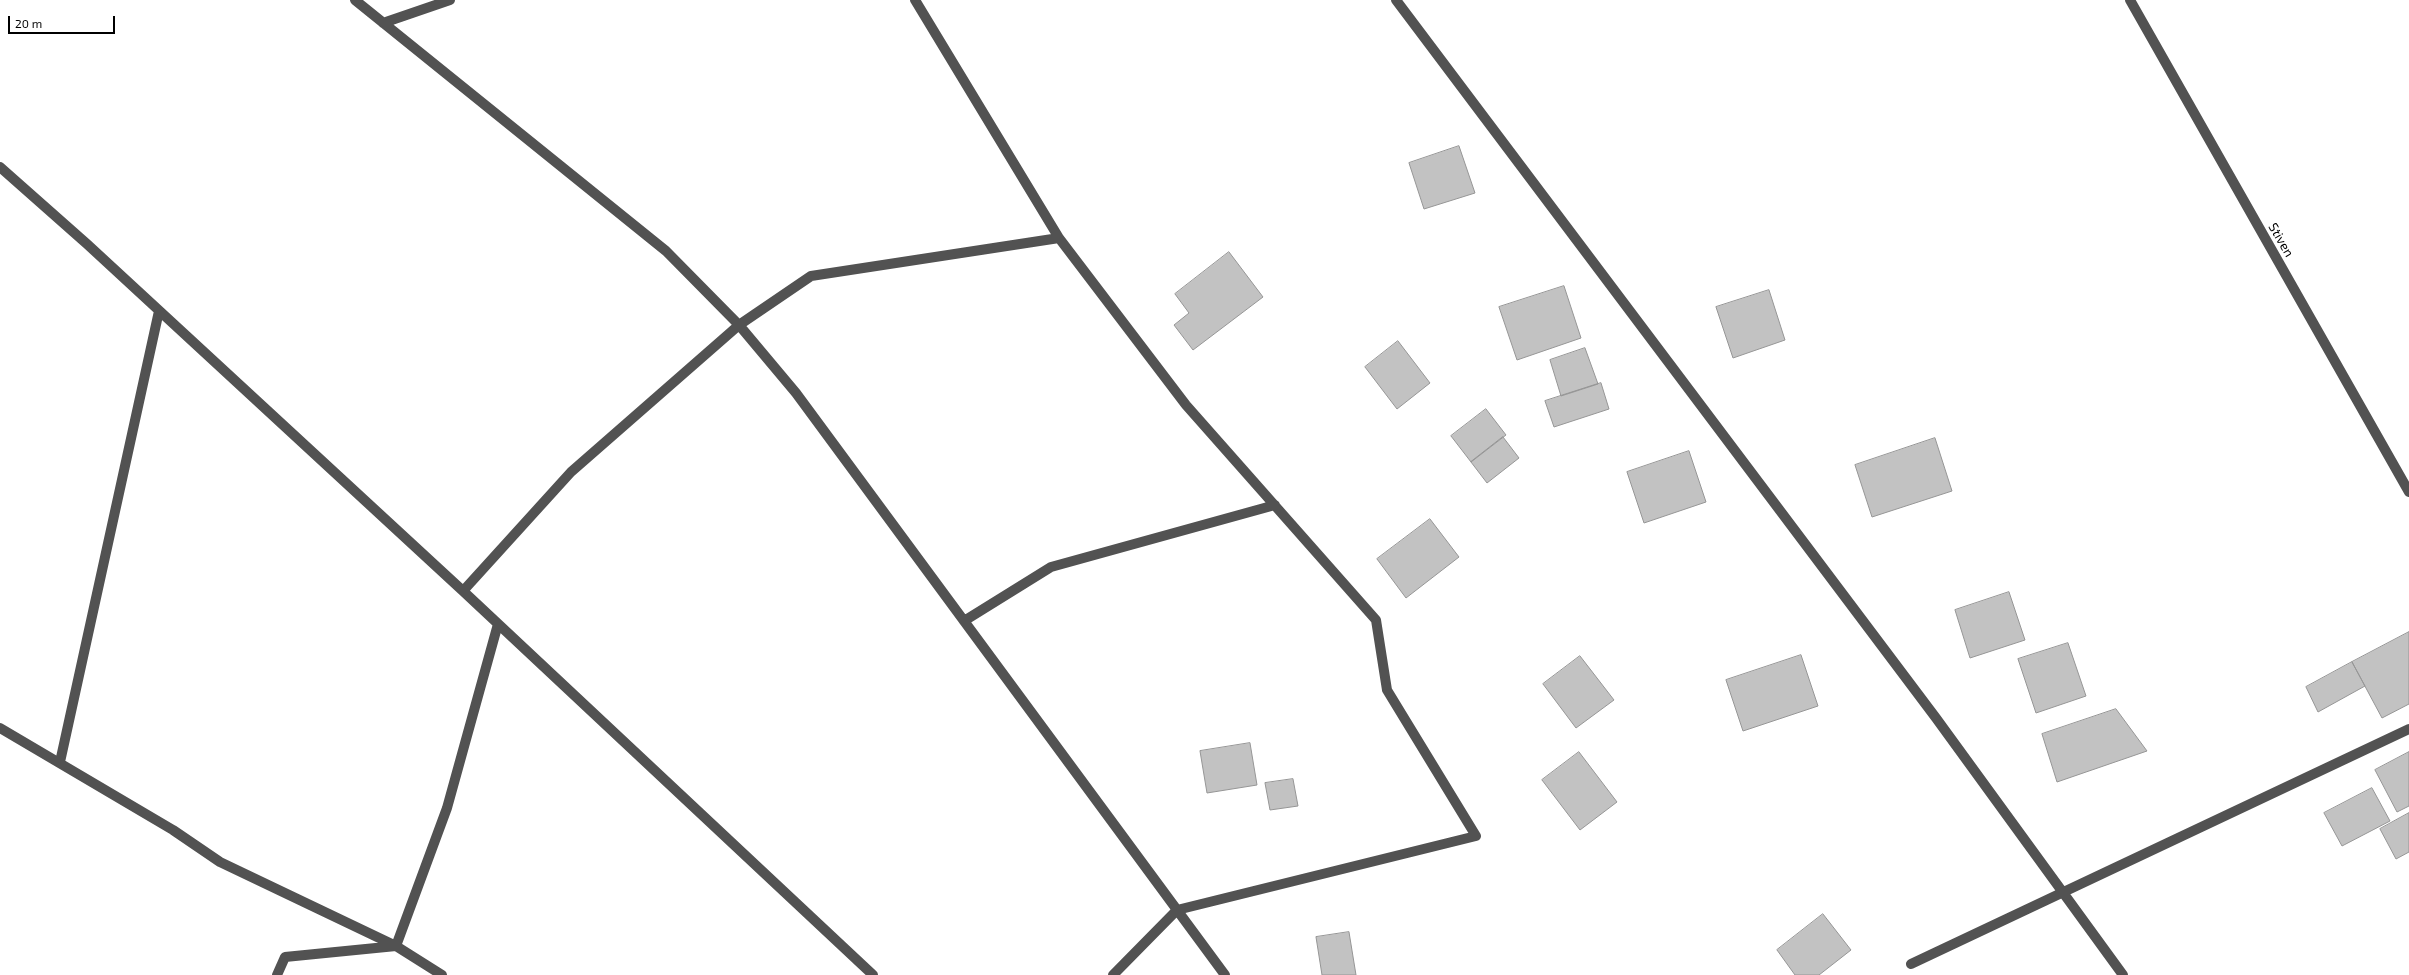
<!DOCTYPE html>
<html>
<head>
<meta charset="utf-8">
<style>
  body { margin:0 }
  #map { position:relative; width:2409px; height:975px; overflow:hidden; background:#fff; font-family:"Exo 2",sans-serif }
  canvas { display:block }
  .scale { position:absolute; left:8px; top:16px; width:107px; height:18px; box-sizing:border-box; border:2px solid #000; border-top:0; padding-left:5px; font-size:12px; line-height:14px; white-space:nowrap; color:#000; -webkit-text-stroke:3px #fff; paint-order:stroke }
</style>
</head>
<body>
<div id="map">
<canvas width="2409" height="975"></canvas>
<div class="scale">20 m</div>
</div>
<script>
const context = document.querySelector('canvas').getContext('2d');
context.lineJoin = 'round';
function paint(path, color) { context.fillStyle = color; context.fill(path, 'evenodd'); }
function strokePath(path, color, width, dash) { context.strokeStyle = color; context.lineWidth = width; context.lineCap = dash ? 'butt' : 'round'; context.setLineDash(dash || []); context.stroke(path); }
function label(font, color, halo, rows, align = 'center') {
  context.font = font + ' "Exo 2",sans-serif'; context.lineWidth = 3; context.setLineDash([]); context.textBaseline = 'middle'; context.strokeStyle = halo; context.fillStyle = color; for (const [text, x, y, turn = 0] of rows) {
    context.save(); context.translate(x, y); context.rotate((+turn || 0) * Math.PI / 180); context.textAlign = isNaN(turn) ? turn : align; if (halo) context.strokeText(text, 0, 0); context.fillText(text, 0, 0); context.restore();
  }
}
const building = new Path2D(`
  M1459 146 1475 193 1424 209 1409 163Z
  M1229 252 1263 297 1193 350 1174 325 1189 313 1175 294Z
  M1564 286 1581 338 1517 360 1499 307Z
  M1769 290 1785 340 1733 358 1716 307Z
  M1398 341 1430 383 1397 409 1365 367Z
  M1585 348 1598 384 1561 396 1550 360Z
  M1601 383 1609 409 1554 427 1545 401Z
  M1486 409 1506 435 1471 462 1451 436Z
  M1503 437 1519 458 1487 483 1471 462Z
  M1935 438 1952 491 1872 517 1855 465Z
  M1689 451 1706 502 1644 523 1627 472Z
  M1430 519 1459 557 1406 598 1377 559Z
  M2009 592 2025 640 1970 658 1955 610Z
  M2409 632V704L2382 718 2352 662Z
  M2068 643 2086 696 2036 713 2018 659Z
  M1801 655 1818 706 1743 731 1726 680Z
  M1580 656 1614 700 1576 728 1543 684Z
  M2352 662 2365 686 2318 712 2306 687Z
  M2116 709 2147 751 2057 782 2042 734Z
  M1250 743 1257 785 1207 793 1200 751Z
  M1579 752 1617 802 1580 830 1542 780Z
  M2409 752V806L2397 812 2375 770Z
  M1293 779 1298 806 1270 810 1265 783Z
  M2372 788 2390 821 2342 846 2324 813Z
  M2409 813V852L2396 859 2380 829Z
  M1823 914 1851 950 1819 975H1795L1777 950Z
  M1349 932 1356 975H1322L1316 937Z`);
paint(building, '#c2c2c2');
strokePath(building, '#969696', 1);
strokePath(new Path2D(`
  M355 0 666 251 739 325 796 393 1225 975
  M915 0 1059 238 1186 405 1376 620 1387 690 1476 836 1177 910 1113 975
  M1396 0 1936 718 2123 975
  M2130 0 2409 492
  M383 23 450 0
  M0 167 87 244 463 591 873 975
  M463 591 571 472 739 325 811 276 1059 238
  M964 621 1051 567 1275 505
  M0 728 173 830 220 862 396 946 447 808 498 624
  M60 762 159 311
  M1911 964 2409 729
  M277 975 285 957 396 946 442 975`), '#525252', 10);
label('13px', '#000', '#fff', [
  ["Stiven",2281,240,60]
]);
</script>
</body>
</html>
